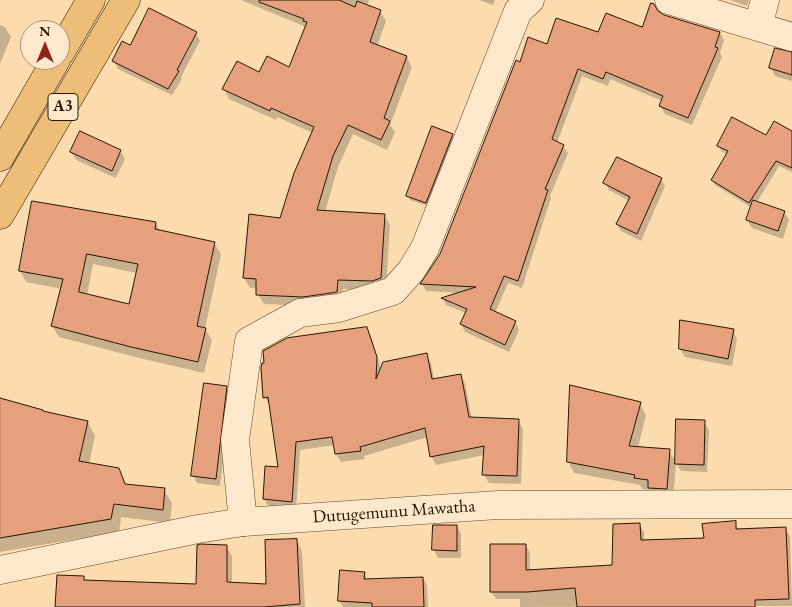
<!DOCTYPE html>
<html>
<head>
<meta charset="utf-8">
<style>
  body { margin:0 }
  #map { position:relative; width:792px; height:607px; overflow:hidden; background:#fcdcaf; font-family:"EB Garamond",serif }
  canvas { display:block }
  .north { position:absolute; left:20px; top:20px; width:50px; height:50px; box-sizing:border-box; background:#fde8cb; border:1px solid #a7947c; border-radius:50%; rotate:0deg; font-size:14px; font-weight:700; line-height:20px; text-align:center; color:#261605 }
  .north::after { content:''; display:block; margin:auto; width:18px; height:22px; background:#8f2418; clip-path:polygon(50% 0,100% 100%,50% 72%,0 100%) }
</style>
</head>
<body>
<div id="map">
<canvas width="792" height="607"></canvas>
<div class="north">N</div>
</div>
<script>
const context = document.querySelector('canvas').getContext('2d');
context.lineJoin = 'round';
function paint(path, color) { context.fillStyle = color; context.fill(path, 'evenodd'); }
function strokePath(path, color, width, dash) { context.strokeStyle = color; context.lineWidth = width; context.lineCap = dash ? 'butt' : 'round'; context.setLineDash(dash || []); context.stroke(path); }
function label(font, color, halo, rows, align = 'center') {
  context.font = font + ' "EB Garamond",serif'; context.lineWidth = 4; context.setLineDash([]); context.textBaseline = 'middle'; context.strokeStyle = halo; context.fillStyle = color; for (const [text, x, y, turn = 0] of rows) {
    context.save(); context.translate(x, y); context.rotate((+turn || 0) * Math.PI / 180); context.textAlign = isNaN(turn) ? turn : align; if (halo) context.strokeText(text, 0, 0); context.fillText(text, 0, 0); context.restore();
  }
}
paint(new Path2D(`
  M241 0H369L367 6 380 11 386 21 377 47 407 57 412 67 390 125 395 132 387 150 353 134 338 167 325 212 384 215 390 225 386 288 378 291 343 289 342 302 310 306 264 304 258 294 257 288H250L244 278 250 215 281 219 313 133 277 117 276 120 229 99 224 89 260 74 290 69 306 27Z
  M479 0H495L493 5Z
  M730 0H749L747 6Z
  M657 12 664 16 720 33 724 40 720 53 722 57 692 125 665 114 660 106 662 101 610 79 608 86 582 76 557 143 563 146 568 153 550 196 551 198 522 288 508 283 495 313 515 322 519 330 509 352 465 332 461 324 466 313 446 305 443 298 459 293 426 291 422 284 441 254 521 63 548 46 599 33 642 28Z
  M0 25 5 27 11 37 0 64Z
  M196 33 200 41 181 77 182 79 172 95 118 69 114 61 130 47Z
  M792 53V81L775 76 771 68Z
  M792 133V172L779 166 757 202 784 212 789 220 783 239 752 228 747 220 752 208 715 185 712 180 727 154 722 152 718 146Z
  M452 135 454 139 428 206 410 200 408 196Z
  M120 151 125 159 116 178 76 160 71 152Z
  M661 179 665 186 641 241 621 231 617 224 629 201 609 190 605 183Z
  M156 223 160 231 214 243 221 254 205 329 212 340 204 373 139 358 59 337 52 326 62 289 26 282 20 271ZM93 264 137 273 130 306 87 295Z
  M366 329 371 337 381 368 426 355 431 363 434 380 460 375 465 383 472 419 518 420 523 429 521 484 489 483 484 475V455L436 465 431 456 428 437 364 456 365 459 341 462 336 454 335 445 300 450 296 510 269 507 264 499 279 468 270 405 264 397Z
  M733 331 737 339 732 366 685 357 680 349Z
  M226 388 231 395 220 486 197 483 193 475Z
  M0 400 44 413 88 422 95 436 89 464 118 469 127 485 164 490 172 503 170 523 121 517 119 532 0 552Z
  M640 404 646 415 638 448 669 451 676 462 704 422 709 430 707 472 681 471 676 463 673 499H655L650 490 642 489 640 485 574 473 568 461Z
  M735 523 739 531 785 529 790 536 792 606 520 607V599H496L491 591 526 545 530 553V571L613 566 639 524 644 532V542L705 539Z
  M457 526 461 534V558H438L434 550Z
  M297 540 302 551 305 607H57L83 577 86 581 198 585 226 546 232 556V584L268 585Z
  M364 574 368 580 423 578 427 585 428 607H343L339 600Z`), '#0003');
const building = new Path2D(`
  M260 0H339L355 7 357 1 381 10 370 42 407 56 384 118 390 121 381 140 348 125 333 156 317 210 385 214 381 278 372 281 338 280 337 292 303 297 256 295V279L243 278 249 214 280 218 294 173 314 127 271 108 270 111 222 89 237 61 259 72 267 56 289 67 307 22 303 21 304 19 259 2Z
  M651 3 654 4 658 11 664 15 720 32 715 47 718 48 688 118 659 106 663 96 606 72 603 79 578 69 552 139 564 145 545 189 548 190 518 281 504 276 490 309 516 321 505 345 460 324 467 309 441 298 476 287 420 284 440 254 516 60 520 62 528 37 547 44 556 18 598 32 606 13 642 27Z
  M149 8 197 32 177 70 179 71 168 89 112 61 122 41 130 45Z
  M775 48 792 52V75L769 68Z
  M732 117 766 135 774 121 792 131V168L776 161 749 203 711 180 728 151 717 146Z
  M432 126 453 134 426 203 406 196Z
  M80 131 121 150 112 171 70 152Z
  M617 157 662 178 637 234 616 224 630 197 603 183Z
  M753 200 785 211 778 231 746 220Z
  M32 201 156 222 155 229 215 242 197 326 206 328 198 362 131 347 51 326 63 279 19 271ZM87 254 138 264 129 304 79 292Z
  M680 320 734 329 728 359 679 349Z
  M367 327 377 357 376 379 383 362 427 353 432 379 461 374 469 417 519 419 517 476 482 475 484 446 430 457 425 428 360 447 361 451 335 454 332 437 296 442 292 502 263 499 265 466 278 467 268 397 263 398 261 368 262 363H264L263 351 287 338Z
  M204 383 227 386 216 479 191 476Z
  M570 385 641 402 629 446 670 449 667 489 648 488V480L634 478 635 475 567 462Z
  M0 398 43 410V411L88 421 79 461 119 468 125 484 165 488 163 510 114 504 111 519 0 538Z
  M676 419 705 420 704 465 675 464Z
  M736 521V529L786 527 789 599 755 600V607H577L575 588 527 592H490V544H526V570L612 565 613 524 640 523 641 540 704 538 702 524Z
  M433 525H457V551L432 550Z
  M297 539 300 604 264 607H55L57 575 84 576V580L196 584 197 545 200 544 227 545V582L266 584 265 540Z
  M340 570 365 572 364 579 423 577 424 607H372V603L338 601Z`);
paint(building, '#e6a07d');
strokePath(building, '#261605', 1);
const minor = new Path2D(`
  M669 0 792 37
  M758 26 765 0
  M243 522 235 440 249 341 300 313 339 308 393 291 411 271 425 248 518 11 530 0`);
const tertiary = new Path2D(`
  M0 570 198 529 243 522 498 505 792 504`);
const trunk = new Path2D(`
  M60 53 91 0
  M0 157 56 60
  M0 215 126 0`);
strokePath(minor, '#5c4830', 29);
strokePath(tertiary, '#5c4830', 29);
strokePath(trunk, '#261605', 29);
strokePath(minor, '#fde8cb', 28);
strokePath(tertiary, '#fde8cb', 28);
strokePath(trunk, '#eebe78', 28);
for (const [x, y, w] of [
  [63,107,30]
]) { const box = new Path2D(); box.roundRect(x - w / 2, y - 13.5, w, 27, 4); context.fillStyle = '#fde8cb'; context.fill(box); strokePath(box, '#261605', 1); }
label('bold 16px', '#261605', null, [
  ["A3",63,107]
]);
label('18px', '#261605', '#fde8cb', [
  ["Dutugemunu Mawatha",394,512,-4]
]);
</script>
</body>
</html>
